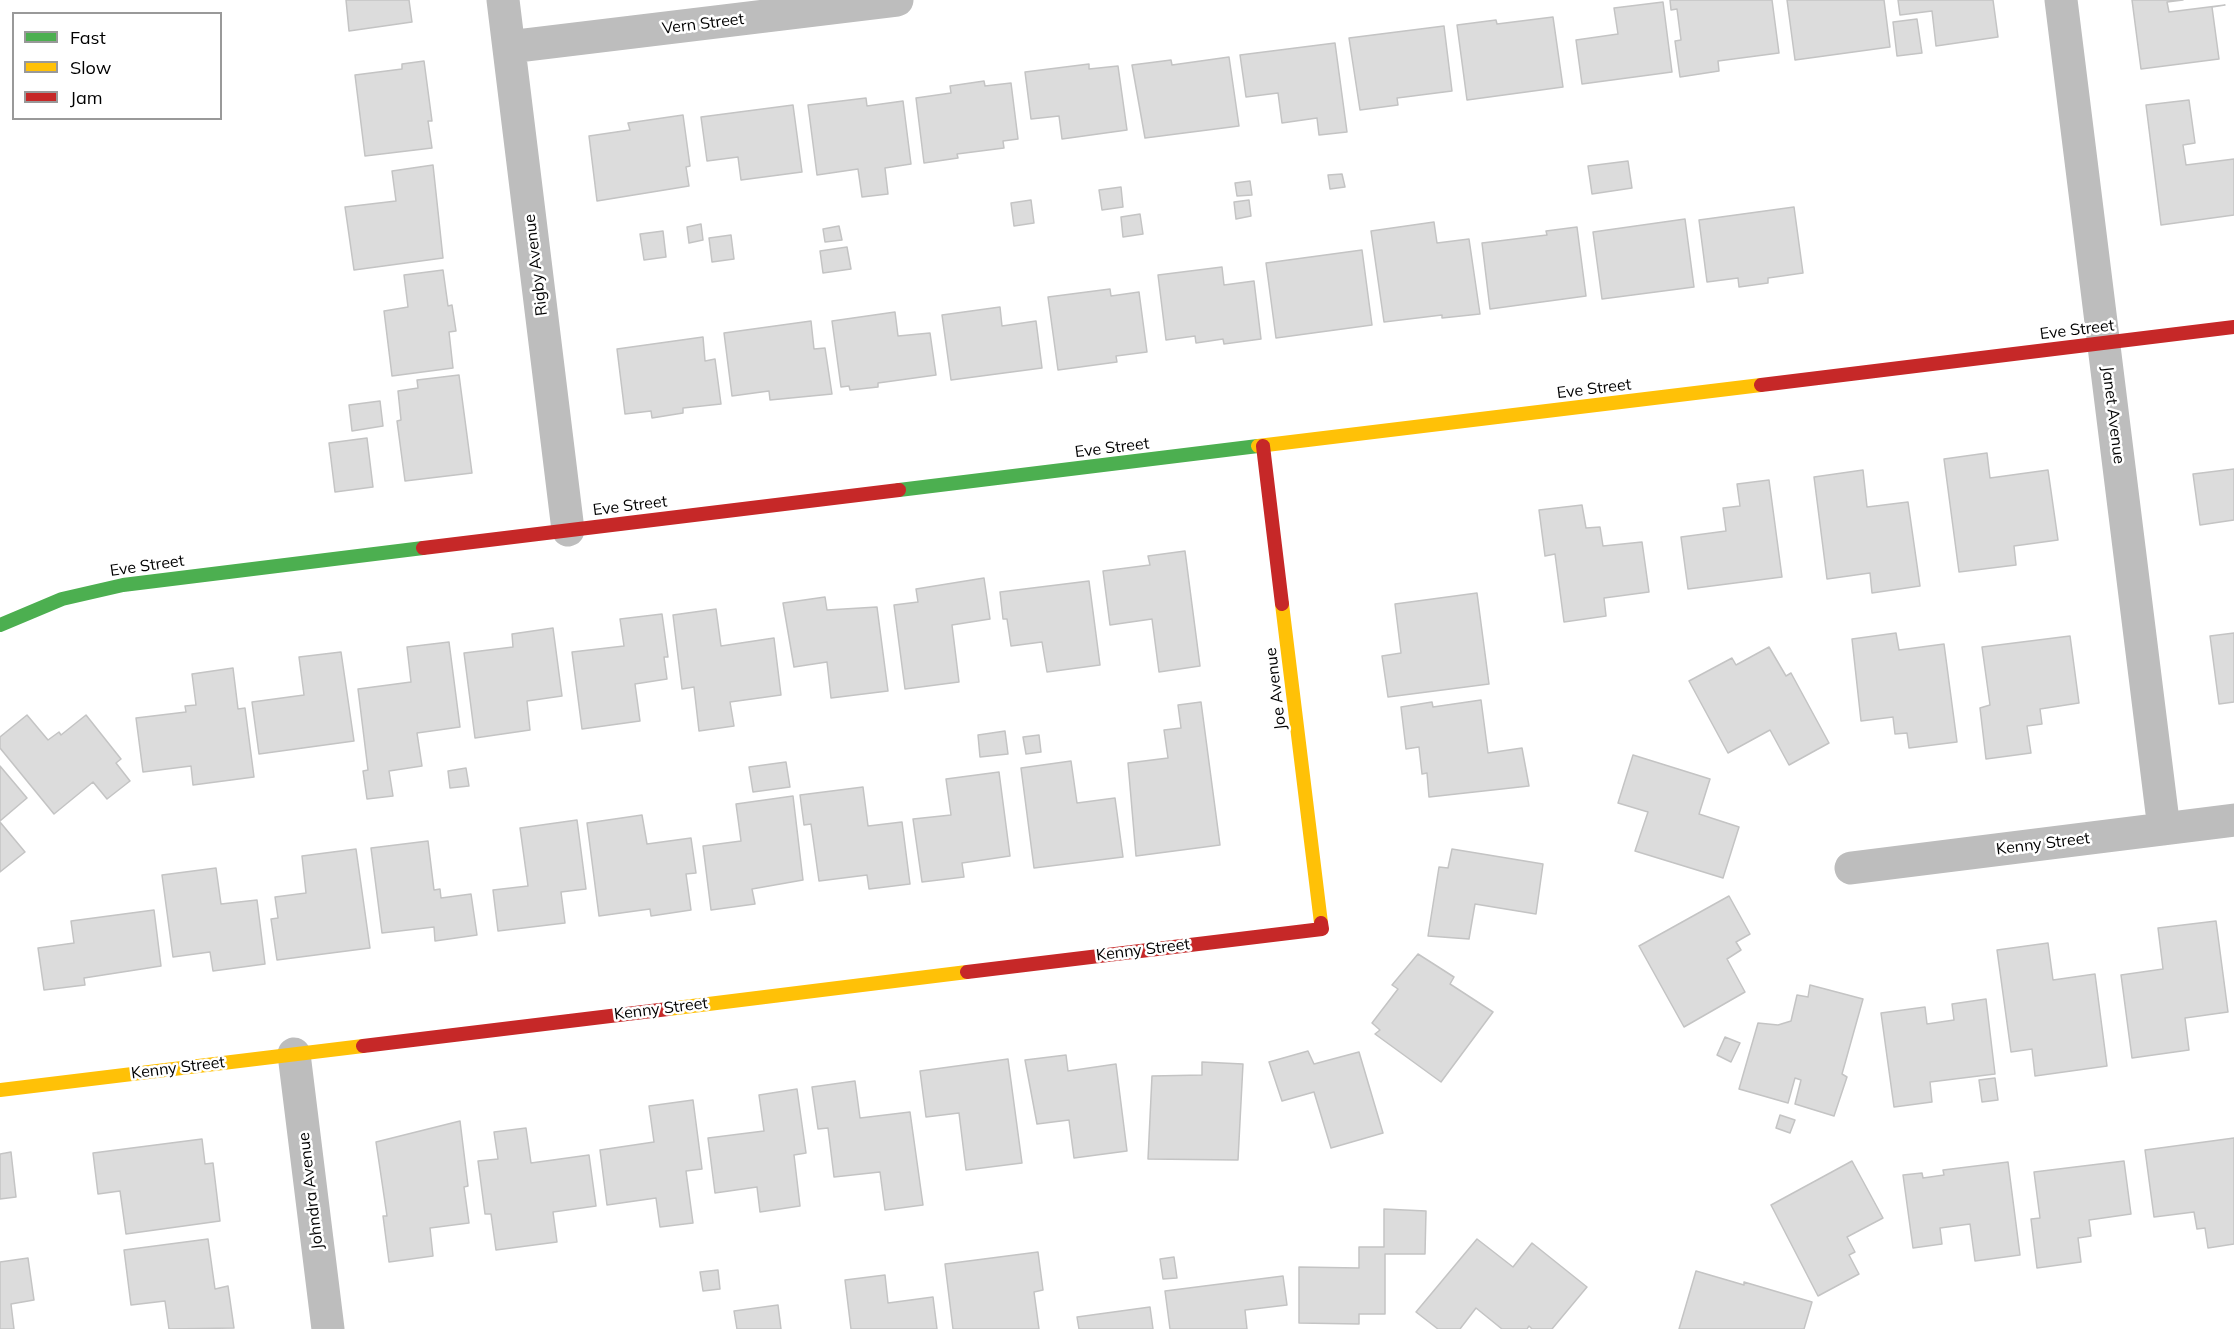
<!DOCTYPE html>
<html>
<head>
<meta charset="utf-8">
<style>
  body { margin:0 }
  #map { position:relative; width:2234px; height:1329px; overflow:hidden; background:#fff; font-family:Mulish,sans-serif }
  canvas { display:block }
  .legend { position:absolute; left:12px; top:12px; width:210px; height:108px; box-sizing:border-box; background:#fff; border:2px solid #999; margin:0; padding:8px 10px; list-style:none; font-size:18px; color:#000 }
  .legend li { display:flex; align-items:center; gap:12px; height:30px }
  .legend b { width:30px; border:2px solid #999 }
</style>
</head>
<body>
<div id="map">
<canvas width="2234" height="1329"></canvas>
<ul class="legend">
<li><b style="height:8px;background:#4caf50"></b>Fast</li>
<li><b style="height:8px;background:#ffc107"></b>Slow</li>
<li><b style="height:8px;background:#c62828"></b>Jam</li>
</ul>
</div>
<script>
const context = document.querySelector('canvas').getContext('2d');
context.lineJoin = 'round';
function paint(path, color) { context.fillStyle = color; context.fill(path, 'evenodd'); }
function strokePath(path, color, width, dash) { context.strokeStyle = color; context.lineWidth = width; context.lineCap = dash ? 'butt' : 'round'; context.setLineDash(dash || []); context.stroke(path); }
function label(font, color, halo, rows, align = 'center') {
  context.font = font + ' Mulish,sans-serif'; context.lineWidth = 5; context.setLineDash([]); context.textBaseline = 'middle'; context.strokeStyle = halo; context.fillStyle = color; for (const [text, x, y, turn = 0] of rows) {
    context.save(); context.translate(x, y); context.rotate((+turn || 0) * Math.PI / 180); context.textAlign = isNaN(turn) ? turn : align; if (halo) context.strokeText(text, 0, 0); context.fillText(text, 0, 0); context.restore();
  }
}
const building = new Path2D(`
  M346 0H409L412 22 349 31Z
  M1670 0H1772L1779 53 1718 61 1719 71 1680 77 1675 41 1681 40 1677 9 1671 10Z
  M1787 0H1884L1890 47 1795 60Z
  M1898 0H1993L1998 37 1936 46 1932 11 1900 15Z
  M2132 0H2183L2167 2 2169 12 2225 5 2212 7 2219 59 2141 69Z
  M1663 2 1672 72 1582 84 1576 40 1618 34 1614 8Z
  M1553 17 1563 87 1467 100 1457 25 1496 20 1497 24Z
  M1917 19 1922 53 1897 56 1893 22Z
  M1444 26 1452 91 1397 98 1398 105 1360 110 1349 38Z
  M1335 43 1347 132 1319 135 1317 118 1282 123 1278 93 1246 97 1240 55Z
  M1229 57 1239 126 1145 138 1132 65 1171 60 1172 65Z
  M424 61 432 121H428L432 148 365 156 355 75 402 69V64Z
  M1089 64V69L1118 66 1127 130 1062 139 1059 116 1031 119 1025 72Z
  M984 81 985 86 1011 83 1018 139 1003 141 1004 148 957 154 958 158 924 163 916 98 951 93 950 86Z
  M866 98 867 106 903 101 911 164 885 168 888 194 862 197 858 169 817 175 808 105Z
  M2189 100 2195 143 2183 145 2186 165 2234 159V215L2161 225 2146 105Z
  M793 105 802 172 741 180 738 157 707 161 701 117Z
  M683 115 690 166 686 167 689 186 597 201 589 136 630 130 628 123Z
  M1628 161 1632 188 1592 194 1588 166Z
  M433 165 443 258 354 270 345 207 396 201 392 171Z
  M1342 174 1345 187 1330 189 1328 175Z
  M1250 181 1252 195 1237 196 1235 183Z
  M1121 187 1123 207 1102 210 1099 190Z
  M1031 200 1034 223 1014 226 1011 203Z
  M1249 200 1251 216 1236 219 1234 202Z
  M1794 207 1803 273 1768 278V283L1739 287 1738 278 1707 282 1699 220Z
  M1140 214 1143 234 1123 237 1121 217Z
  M1685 219 1694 287 1602 299 1593 232Z
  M1434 222 1437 243 1469 239 1480 314 1442 318V315L1384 322 1371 231Z
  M701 224 703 240 689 243 687 227Z
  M839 226 842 240 825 242 823 229Z
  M1577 227 1586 296 1490 309 1482 243 1547 235 1546 231Z
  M663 231 666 257 644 260 640 234Z
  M731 235 734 259 712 262 709 238Z
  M847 247 851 269 823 273 820 251Z
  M1362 250 1372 325 1276 338 1266 263Z
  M1222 267 1224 285 1254 281 1261 339 1224 344 1223 339 1196 343 1195 336 1166 340 1158 275Z
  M443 270 448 306 452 305 456 331 449 332 453 368 392 376 384 311 408 307 404 275Z
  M1110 289 1111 296 1139 292 1147 352 1116 356 1117 362 1058 370 1048 297Z
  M1000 307 1002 326 1036 321 1042 368 951 380 942 315Z
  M895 312 898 336 930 333 936 375 878 383V387L850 390 849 386 841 387 832 321Z
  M811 321 814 349 825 348 832 394 770 400 769 391 732 396 724 333Z
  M703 337 705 361 715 359 721 404 683 408V413L652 418 651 411 625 414 617 349Z
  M459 375 472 473 405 481 397 421 401 420 398 391 418 388 417 380Z
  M380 401 383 426 352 431 349 405Z
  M367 438 373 487 335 492 329 443Z
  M1987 453 1990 478 2048 470 2058 540 2014 546 2016 565 1959 572 1944 459Z
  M2234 469V520L2200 525 2193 474Z
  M1863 470 1867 507 1908 502 1920 586 1872 593 1870 573 1827 579 1814 477Z
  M1769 480 1782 577 1688 589 1681 537 1726 531 1723 508 1740 506 1737 484Z
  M1582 505 1586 528 1600 527 1603 546 1642 542 1649 592 1604 598 1606 616 1564 622 1555 554 1545 556 1539 510Z
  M1185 551 1200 666 1159 672 1152 619 1110 625 1103 571 1150 565 1148 556Z
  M984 578 990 619 952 625 959 682 905 689 894 605 918 602 916 589Z
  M1089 581 1100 665 1047 672 1042 642 1011 646 1007 619H1003L1000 592Z
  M1477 593 1489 684 1388 697 1382 656 1401 653 1395 604Z
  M825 597 827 610 877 607 888 691 831 698 827 662 794 667 783 603Z
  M716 609 721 646 774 638 781 695 730 702 734 726 699 731 694 687 682 689 673 615Z
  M662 614 668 657H664L667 679 635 684 640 721 582 729 572 652 624 646 620 619Z
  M553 628 562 696 527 701 530 730 475 738 464 653 513 647 512 634Z
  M1896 633 1899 650 1944 644 1957 742 1909 748 1907 733 1895 734 1893 717 1861 721 1852 639Z
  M2234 633V702L2219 704 2210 636Z
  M2070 636 2079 703 2040 709 2042 724 2027 726 2031 753 1986 759 1980 708 1990 705 1982 647Z
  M449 642 460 727 417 733 422 766 389 771 393 796 367 799 363 771 368 770 358 689 411 682 407 647Z
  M1769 647 1786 676 1791 673 1829 743 1789 765 1770 730 1728 753 1689 681 1732 658 1736 665Z
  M341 652 354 741 259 754 252 702 304 695 299 657Z
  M233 668 238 709 245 708 254 777 193 785 191 766 143 772 136 718 186 712 185 706 196 705 192 674Z
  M1481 700 1488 753 1522 748 1529 786 1429 797 1427 773 1422 774 1419 747 1406 749 1401 707 1432 702 1433 707Z
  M1201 702 1220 845 1136 856 1128 763 1168 758 1164 730 1181 728 1178 705Z
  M27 715 48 740 59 732 61 735 86 715 121 759 116 763 130 781 107 799 93 782 54 814 0 748V737Z
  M1005 731 1008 754 980 757 978 735Z
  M1039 735 1041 752 1026 754 1023 737Z
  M1633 755 1710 779 1699 814 1739 827 1723 878 1635 851 1648 812 1618 803Z
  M1071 761 1077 803 1115 798 1123 857 1034 868 1021 768Z
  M786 762 790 787 753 792 749 767Z
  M0 766 27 798 0 821Z
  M466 768 469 786 450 788 448 771Z
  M999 772 1010 856 962 863 964 877 922 882 913 819 951 815 946 779Z
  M863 787 868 826 902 822 910 884 869 889 867 875 819 881 811 824 804 825 800 795Z
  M793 796 803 880 752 889 755 904 711 910 703 846 741 841 736 804Z
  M642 815 647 844 691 838 696 873 686 874 691 910 651 916 650 909 599 916 587 823Z
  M577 820 586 889 561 892 565 923 498 931 493 890 528 886 520 828Z
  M0 822 25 852 0 872Z
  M428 841 434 890 440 889 441 898 471 894 477 935 435 941 434 927 382 933 371 848Z
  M356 849 370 948 277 960 271 919 278 918 275 897 306 893 302 856Z
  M1452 849 1543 864 1536 914 1475 904 1469 939 1428 936 1439 867 1448 868Z
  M216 868 221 904 257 900 265 964 213 971 210 952 173 957 162 875Z
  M1729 896 1750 934 1736 942 1741 950 1727 959 1745 992 1684 1027 1639 946Z
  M154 910 161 966 84 978 85 985 44 990 38 948 74 943 71 921Z
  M2216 921 2228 1012 2185 1018 2189 1050 2132 1058 2121 975 2163 969 2158 928Z
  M2048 943 2053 980 2095 974 2107 1066 2035 1076 2032 1049 2011 1052 1997 950Z
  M1418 954 1454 977 1450 984 1493 1012 1441 1082 1375 1034 1380 1030 1372 1023 1398 989 1392 985Z
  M1810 985 1863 999 1842 1074 1847 1077 1834 1116 1795 1104 1801 1080 1795 1078 1788 1103 1739 1089 1758 1023 1778 1025 1791 1021 1797 995 1808 997Z
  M1986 999 1995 1074 1930 1082 1932 1102 1894 1107 1881 1013 1925 1007 1927 1024 1954 1020 1952 1004Z
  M1725 1037 1740 1043 1731 1062 1717 1055Z
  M1308 1051 1314 1064 1359 1052 1383 1133 1331 1148 1314 1092 1282 1101 1269 1062Z
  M1066 1055 1068 1071 1116 1064 1127 1151 1074 1158 1069 1120 1037 1124 1025 1060Z
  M1008 1059 1022 1163 966 1170 959 1113 926 1117 920 1071Z
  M1202 1062 1243 1064 1238 1160 1148 1159 1152 1076 1202 1075Z
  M1995 1078 1998 1100 1982 1102 1979 1080Z
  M855 1081 860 1118 910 1112 923 1205 885 1210 880 1172 834 1177 828 1128 818 1129 812 1087Z
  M797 1089 806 1153 794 1155 800 1206 760 1212 757 1187 715 1193 708 1138 764 1131 759 1095Z
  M693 1100 702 1169 686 1171 693 1223 660 1227 656 1198 607 1205 600 1150 654 1142 649 1106Z
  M1780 1115 1795 1120 1790 1133 1776 1128Z
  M460 1121 468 1186 464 1187 469 1223 430 1228 433 1256 389 1262 383 1216H387L376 1142Z
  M526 1128 531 1163 589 1155 596 1206 553 1212 557 1242 496 1250 491 1214H485L478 1161 498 1159 494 1132Z
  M2234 1138V1244L2208 1248 2205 1228 2197 1229 2194 1212 2154 1217 2145 1150Z
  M202 1139 205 1164 213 1163 220 1221 126 1234 120 1191 98 1194 93 1153Z
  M11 1152 16 1197 0 1199V1154Z
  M1852 1161 1883 1218 1847 1237 1855 1252 1849 1255 1859 1274 1818 1296 1771 1205Z
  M2124 1161 2131 1214 2089 1220 2091 1236 2078 1238 2081 1262 2037 1268 2031 1219 2040 1218 2034 1172Z
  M2008 1162 2020 1255 1975 1261 1970 1224 1940 1228 1942 1244 1913 1248 1903 1175 1922 1173 1923 1178 1944 1175 1943 1170Z
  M1384 1209 1426 1211 1425 1254H1385V1314H1359V1324L1299 1323V1267L1359 1268V1247H1384Z
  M208 1239 215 1289 228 1286 234 1328 169 1329 165 1301 131 1305 124 1250Z
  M1477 1239 1513 1267 1532 1243 1587 1287 1552 1329H1532L1529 1326 1527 1329H1502L1476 1308 1460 1329H1438L1416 1312Z
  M1038 1252 1043 1290 1034 1292 1039 1329H953L945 1264Z
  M1174 1257 1177 1278 1163 1279 1160 1259Z
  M28 1258 34 1300 11 1304 14 1329H0V1262Z
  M718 1270 720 1289 703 1291 700 1272Z
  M1696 1271 1744 1285V1282L1812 1302 1804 1329H1679Z
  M885 1275 888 1303 933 1297 937 1329H851L845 1280Z
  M1283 1276 1287 1305 1245 1310 1247 1329H1170L1165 1291Z
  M778 1305 781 1329H737L734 1311Z
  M1150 1307 1153 1329H1079L1077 1317Z`);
paint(building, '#dcdcdc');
strokePath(building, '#c4c4c4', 1.5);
strokePath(new Path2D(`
  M503 0 568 530
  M2061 0 2164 829
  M509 47 897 0
  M1851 868 2234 820
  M294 1054 328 1329`), '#bdbdbd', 33);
strokePath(new Path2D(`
  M899 490 1258 446
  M0 625 62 599 123 585 423 548`), '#4caf50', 14);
strokePath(new Path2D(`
  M1258 446 1761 385
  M1282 604 1321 923
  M668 1009 967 972
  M0 1090 363 1046`), '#ffc107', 14);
strokePath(new Path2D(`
  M1761 385 2234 327
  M1263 446 1282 604
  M423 548 899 490
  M967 972 1322 929 1321 923
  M363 1046 668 1009`), '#c62828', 14);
label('16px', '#000', '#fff', [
  ["Vern Street",703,24,-7],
  ["Rigby Avenue",536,265,-97],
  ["Eve Street",2077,330,-7],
  ["Eve Street",1594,389,-7],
  ["Janet Avenue",2113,415,83],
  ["Eve Street",1112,448,-7],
  ["Eve Street",630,506,-7],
  ["Eve Street",147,566,-8],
  ["Joe Avenue",1276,689,-97],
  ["Kenny Street",2043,844,-7],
  ["Kenny Street",1143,950,-7],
  ["Kenny Street",661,1009,-7],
  ["Kenny Street",178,1068,-7],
  ["Johndra Avenue",311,1191,-97]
]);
</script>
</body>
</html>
